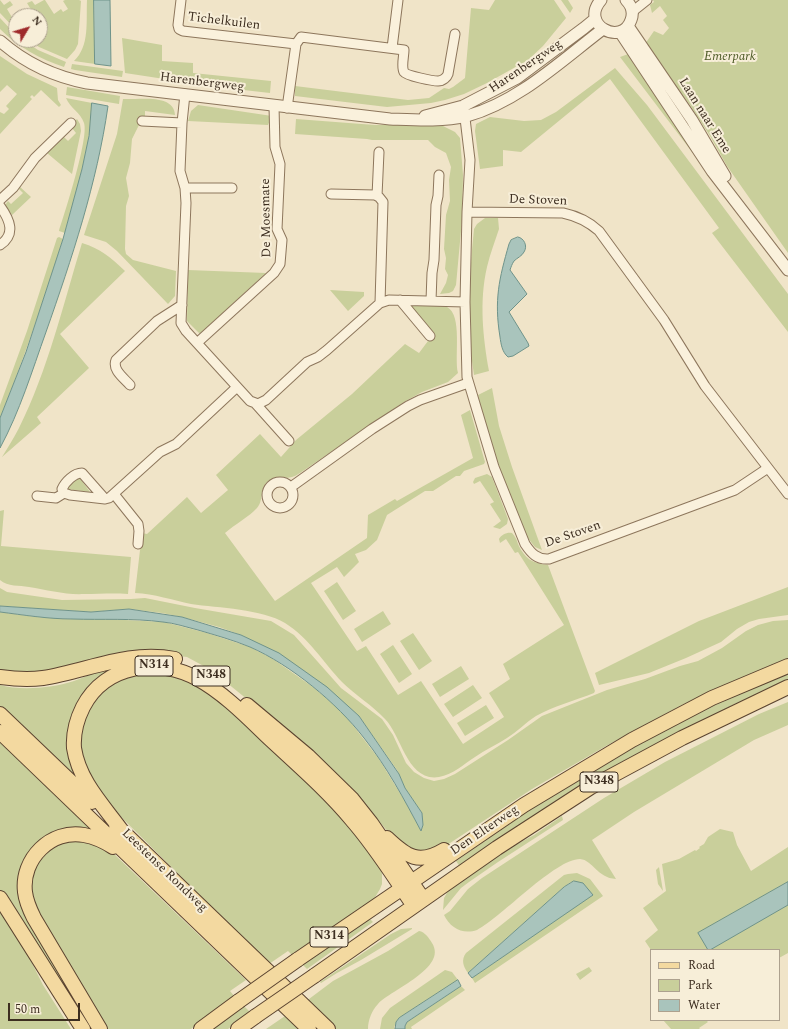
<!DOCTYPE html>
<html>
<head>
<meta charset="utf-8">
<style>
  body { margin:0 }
  #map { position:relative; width:788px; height:1029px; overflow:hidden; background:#f0e4c8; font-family:Spectral,serif }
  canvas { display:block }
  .legend { position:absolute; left:650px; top:949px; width:130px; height:72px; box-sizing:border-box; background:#f7eed8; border:1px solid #ada18e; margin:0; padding:5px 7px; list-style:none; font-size:12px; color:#3d2e20 }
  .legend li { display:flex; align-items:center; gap:8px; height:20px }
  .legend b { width:20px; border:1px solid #ada18e }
  .north { position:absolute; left:8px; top:8px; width:40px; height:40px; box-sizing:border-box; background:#f7eed8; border:1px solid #ada18e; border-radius:50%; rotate:52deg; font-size:11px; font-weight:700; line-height:16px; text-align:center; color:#3d2e20 }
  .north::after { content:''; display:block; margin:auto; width:14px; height:18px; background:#9e2a2b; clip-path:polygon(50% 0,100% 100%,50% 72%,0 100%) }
  .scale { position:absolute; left:8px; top:1003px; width:72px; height:18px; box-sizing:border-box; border:2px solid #3d2e20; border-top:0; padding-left:5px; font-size:12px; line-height:14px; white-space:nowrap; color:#3d2e20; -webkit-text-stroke:3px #f7eed8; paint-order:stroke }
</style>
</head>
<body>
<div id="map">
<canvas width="788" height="1029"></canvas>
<ul class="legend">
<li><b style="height:5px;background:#f3d9a0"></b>Road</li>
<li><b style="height:11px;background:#c9cf9b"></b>Park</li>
<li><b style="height:11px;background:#a9c4bc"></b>Water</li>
</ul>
<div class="north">N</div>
<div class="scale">50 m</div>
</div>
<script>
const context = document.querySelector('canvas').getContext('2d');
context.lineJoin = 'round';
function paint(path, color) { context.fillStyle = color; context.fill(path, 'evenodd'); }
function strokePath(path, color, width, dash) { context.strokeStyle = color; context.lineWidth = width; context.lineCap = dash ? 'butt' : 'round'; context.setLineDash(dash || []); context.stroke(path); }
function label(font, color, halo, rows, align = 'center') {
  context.font = font + ' Spectral,serif'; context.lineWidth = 4; context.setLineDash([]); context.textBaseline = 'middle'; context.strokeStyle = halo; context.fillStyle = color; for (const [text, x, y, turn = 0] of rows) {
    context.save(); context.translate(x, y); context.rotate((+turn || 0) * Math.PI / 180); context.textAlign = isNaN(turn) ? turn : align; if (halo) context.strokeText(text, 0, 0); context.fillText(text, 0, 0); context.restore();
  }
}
paint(new Path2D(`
  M0 0 4 5 10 1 13 5 7 9 13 19 16 18V30L0 13Z
  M44 0H45L54 14 61 9 63 12 68 9 63 1 65 0H79L81 1 78 44 75 50 67 59 39 47 29 40H40V16H29L33 13 27 3 32 1 35 5Z
  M87 0H94L95 64 74 61C90 46 86 21 87 0Z
  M495 0H554L566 18 543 46 528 60 487 83 464 94 445 100 431 103 387 107 295 96V86L408 100 429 98 444 88 449 89 453 87 465 78 471 8 489 10Z
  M561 0H568L573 8 570 13Z
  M653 0H788V253L727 166 710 136 690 105 645 44 654 31 663 35 669 28 663 20 667 16 660 6 652 13 650 5 654 2Z
  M0 18 16 35V40H23L38 50 66 62 64 67C40 59 18 47 0 29Z
  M122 38 162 45V61L193 63V73L271 81 270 93 217 87 125 73Z
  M631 53 714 181 620 57Z
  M0 56 27 74 57 88 58 100 61 105 59 107 41 90 34 97 32 95 30 97 32 99 0 134V112L4 114 9 109 6 106 17 94 7 85 0 92Z
  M72 64 123 71 122 77 75 70 71 69Z
  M615 68 647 105 788 294V332L712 233 719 228 610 79 521 152 503 150V166L480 169 475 131 476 124 490 117 524 121 541 120 556 112Z
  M67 87 120 96 119 104 66 95Z
  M66 98 92 103C91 147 76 191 65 233L59 231C65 212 89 138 84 123 81 113 70 108 66 98Z
  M123 99C138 100 174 93 175 115L145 111V120L139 125 132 139 130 163 126 178 129 196 126 206 125 249 126 254 133 260 176 271 175 296 168 304 117 251 106 242 84 235 117 134Z
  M198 105 272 116 268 125 188 121 191 111Z
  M77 119 80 124 81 131 72 174 47 153 64 137 68 141 76 133 72 128V124Z
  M296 119 375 125 439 124 455 132 460 138 463 175 462 220 456 285 453 291 449 293 440 294 446 283 448 275 445 269 446 258 444 249 446 215 450 201 449 180 451 167 446 153 435 147 428 140H372L367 139 295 134Z
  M19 186 31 197 12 215 5 205 8 201 11 204 23 193 18 188Z
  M485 218H498L499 229C495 241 490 254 487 267 479 301 483 338 489 371L474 375C466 327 469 278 474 229L477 224Z
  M59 237 63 239C44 299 24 359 0 418V405L27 331 57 238Z
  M82 243C101 249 110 257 125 271L60 334 89 368 37 417 41 423 2 457C8 447 14 438 19 428 48 370 63 305 82 243Z
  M188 270 266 273 200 334 187 321Z
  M330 290 364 292V296L348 311Z
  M409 303C419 304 439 303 447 307 463 315 454 357 458 373L448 382 422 392 404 402 300 473C297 475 295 476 292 477 284 479 277 476 270 480 258 487 265 499 257 508 250 516 234 525 225 533L275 601 367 538 368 515 395 499 397 501 473 458 461 415 470 410 485 462 484 464 464 471 460 476H456L433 491H425L387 515 377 540 366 550 355 554 359 562 344 577 337 567 311 583 357 651 366 646 398 695 421 681 463 744 504 717 489 693 510 679 503 664 564 625 518 552 515 553 506 539 500 543 499 539C501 535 507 532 512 533 515 536 517 540 518 544 525 559 532 563 548 565L595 691 594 693C576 700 552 707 536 716 525 723 517 732 507 738 496 745 485 750 475 757 464 764 452 775 439 777 407 782 402 736 385 719 372 705 355 695 342 682 323 662 309 638 285 623 262 609 219 608 191 604 173 600 154 594 135 593L142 533 147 534 187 497 201 513 228 490 216 475 260 434 281 457 296 440 352 394 405 344 419 353 428 341 432 337 409 307Z
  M492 388 499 426 512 467 542 550 535 547 527 537C508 492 486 444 478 395Z
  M487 474 492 477 508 519 507 524 500 529 493 527 501 521 490 504 494 502 480 481 474 484 473 482 475 478Z
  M79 477 90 492 66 489Z
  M4 510 1 546 131 557 128 594C113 593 99 594 84 594 66 595 47 590 29 587 19 585 8 587 0 580V511Z
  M337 582 356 611 343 620 324 591Z
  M788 587V615L759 619 749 622 737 629 721 642 686 658 649 673 599 685 595 673 699 621Z
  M0 588 7 592 62 600 131 599 145 598 195 608 271 621 294 635 341 688 382 719 393 735 406 763 414 772 424 778 434 781 444 779 455 774 508 740 542 716 607 690 645 679 680 666 698 661 722 648 746 631 758 625 773 621 788 620V658L682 705 606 746 532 789 444 847 428 854 411 853 393 838 355 792 274 721 211 670 187 657 162 654 34 675 0 672V612L36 617 72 619H105L164 622 207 633 250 647 273 659 313 687 332 703 349 720 379 759 406 803 421 831 423 825 422 813 405 788 397 770 359 716 257 643 241 635 219 627 182 617 162 613 129 609 91 612 0 606Z
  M383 611 391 624 362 642 354 629Z
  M413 633 432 661 419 670 400 641Z
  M393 645 412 674 399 683 380 654Z
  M111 665 113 672 76 712 83 786 0 710V685C21 691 53 688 74 681 86 677 98 670 111 665Z
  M461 666 469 679 440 697 432 684Z
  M788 670V681L733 705 637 754 591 781 460 867 456 861 544 800 679 720Z
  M166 671 210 691 321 795 361 839 381 869 382 874V884L380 889 374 899 293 956 288 951 269 964 116 812 103 798 82 763 79 729 93 699 122 677Z
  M473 685 482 698 453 717 444 704Z
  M788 702V725L754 740 634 812 592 840 616 879C597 878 593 860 580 859 555 859 503 916 477 930 463 935 450 928 444 915L450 911 468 889 482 878 604 798 665 762 759 714Z
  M486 705 494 718 465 736 457 723Z
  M0 737 108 839 64 831 20 881 97 1029H89L0 892Z
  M562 816 563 820 498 862 469 882 461 888 443 910 444 898 448 891 502 852 534 835Z
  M720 829 733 832 737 845 751 871 788 847V953L779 958V950H651L645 941 658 930 643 908 666 891 662 864 679 859 695 850 696 851 700 848 699 847 704 844 708 837Z
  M79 838 112 852 246 980 230 991 235 997 191 1029H104L31 905V870L49 846Z
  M659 867 663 891 658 884 656 870Z
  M577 873 590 879 603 896 475 983 472 978 592 895 571 882 564 887 468 973C463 966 461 960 466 953L564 875 568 874Z
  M0 904 20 939 43 985 71 1029H0Z
  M368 917 373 922 307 969 302 964Z
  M412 928V929L361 960 337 973 321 983 320 982 391 934 401 929Z
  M419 931C425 932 429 938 432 943 448 968 392 989 378 1004 372 1010 368 1020 368 1029H333L305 1002 333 981 388 951Z
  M589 967 592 971 580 980 576 974Z
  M445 970 452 972 458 980 399 1018 394 1027 395 1029H380L382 1018 390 1008Z
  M461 986 465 990 411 1027 412 1029H405V1026L407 1022Z
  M243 1005 251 1013 228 1029H209Z
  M285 1016 298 1029H266Z
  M663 1020H706L708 1022 699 1028 700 1029H671Z`), '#c9cf9b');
const water = new Path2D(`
  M94 0H110L111 66 95 64Z
  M92 103 108 106C97 183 72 258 46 332 32 371 20 411 0 448V418L26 352 63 239 82 169 89 136Z
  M518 237C524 238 528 246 524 252 522 256 517 258 514 261 512 264 511 267 510 270L527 294 509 312 528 343 529 346 513 356 508 357C502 352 501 344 500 337 494 300 499 279 509 244L511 240Z
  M0 606 91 612 129 609 182 617 241 635 279 653 327 687 359 716 399 774 405 788 422 813 423 825 421 831C404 799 387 767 364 738 337 703 291 665 250 647 233 640 215 635 198 630 186 627 174 623 163 622 132 618 102 620 72 619 48 619 24 615 0 612Z
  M574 881 583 883 593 895 472 978 468 973 564 887Z
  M788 882V905L710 950H708L698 933Z
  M458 980 461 986 407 1022 405 1026V1029H395L396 1022 399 1018Z`);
paint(water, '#a9c4bc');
strokePath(water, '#6f938a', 1);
const minor = new Path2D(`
  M181 0 178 25 179 29 183 31 296 44 301 37 404 50C404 56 401 67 404 72 407 76 433 81 438 81 443 81 447 77 448 74L455 34
  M632 12 647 0
  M392 48 398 0
  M185 94 182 123 180 171 185 188 186 203 181 323 186 331 250 401 258 404 266 400 307 362 318 357 327 350 380 303 389 300 465 302
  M287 108 296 44
  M464 110 470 160 467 212 465 302 467 377 494 467 525 544C531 553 537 560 549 559L735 490 768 468
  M142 121 182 123
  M185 188H232
  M331 194 375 195 379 197 383 202 380 303
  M377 196 379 152
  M0 200 13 188 35 158 71 123
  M0 206C10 220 16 234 0 245
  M467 212 563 213C577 216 588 221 599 231L664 320 705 386 788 494
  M400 300 430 336
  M431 301 432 273 434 260 436 205 438 196 439 175
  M197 343 274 273 280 264 282 240 277 229 280 164 275 147 274 106
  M130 385C124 378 112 370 116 360L157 321 182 305
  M255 403 289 441
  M267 495a13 13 0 1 1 26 0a13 13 0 1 1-26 0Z
  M291 487 372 429 408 406 420 400 468 383
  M114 494 138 524 139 531 138 544
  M37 496 56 498 64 493
  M105 499 70 495 64 493 62 489C65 482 74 473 82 473L105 499 109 498 160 452 176 444 237 387`);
const tertiary = new Path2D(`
  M601 0C579 25 622 47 631 20 634 12 631 5 626 0
  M628 26 692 120 725 176
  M620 32 712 171 788 270
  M0 41C25 63 55 77 87 83L390 119C415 120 442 122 467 116 518 102 561 61 603 29
  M425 116 463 106 517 78 584 28 595 19`);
const primary = new Path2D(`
  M0 677C14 679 29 680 43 678 88 671 127 650 175 659
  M247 705 308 756 352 799 371 823 423 899
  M0 714 92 802
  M0 732 309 1029
  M116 825 328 1029
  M122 831C103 805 79 781 74 748 73 734 77 719 83 707 105 664 159 657 198 679 224 693 249 719 270 739 298 765 328 791 352 820 375 846 394 877 414 906
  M387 838C407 857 419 865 444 850
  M0 898 83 1029
  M297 960 524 805 632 740 712 698 788 666
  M314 976 497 848 591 787 682 738 788 687
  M100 1029 34 918C30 910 26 901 25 892 21 859 51 829 84 835 95 837 104 841 113 847
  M201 1029 239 1001
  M238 1029 256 1016`);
strokePath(minor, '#8d765c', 11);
strokePath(tertiary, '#8d765c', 13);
strokePath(primary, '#5b4430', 16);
strokePath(minor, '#faf1dc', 9);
strokePath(tertiary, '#faf1dc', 11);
strokePath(primary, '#f3d9a0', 14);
const primaryBridge = new Path2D(`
  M239 1001 297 960
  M256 1016 314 976`);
strokePath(primaryBridge, '#5b4430', 16, []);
strokePath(primaryBridge, '#f3d9a0', 14);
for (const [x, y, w] of [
  [154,666,38],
  [211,676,38],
  [599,782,38],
  [329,937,38]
]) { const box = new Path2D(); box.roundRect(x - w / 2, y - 10, w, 20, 3); context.fillStyle = '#f7eed8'; context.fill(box); strokePath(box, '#3d2e20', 1); }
label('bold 12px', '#3d2e20', null, [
  ["N314",154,666],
  ["N348",211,676],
  ["N348",599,782],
  ["N314",329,937]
]);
label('13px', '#3d2e20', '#f7eed8', [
  ["Tichelkuilen",224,22,7],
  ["Harenbergweg",526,67,-34],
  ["Harenbergweg",202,83,7],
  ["Laan naar Eme",704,116,58],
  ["De Stoven",538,201,2],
  ["De Moesmate",267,218,-91],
  ["De Stoven",573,535,-19],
  ["Den Elterweg",485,831,-34],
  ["Leestense Rondweg",164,871,44]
]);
label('italic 13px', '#4d5a26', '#f7eed8', [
  ["Emerpark",730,57]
]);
</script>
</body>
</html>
